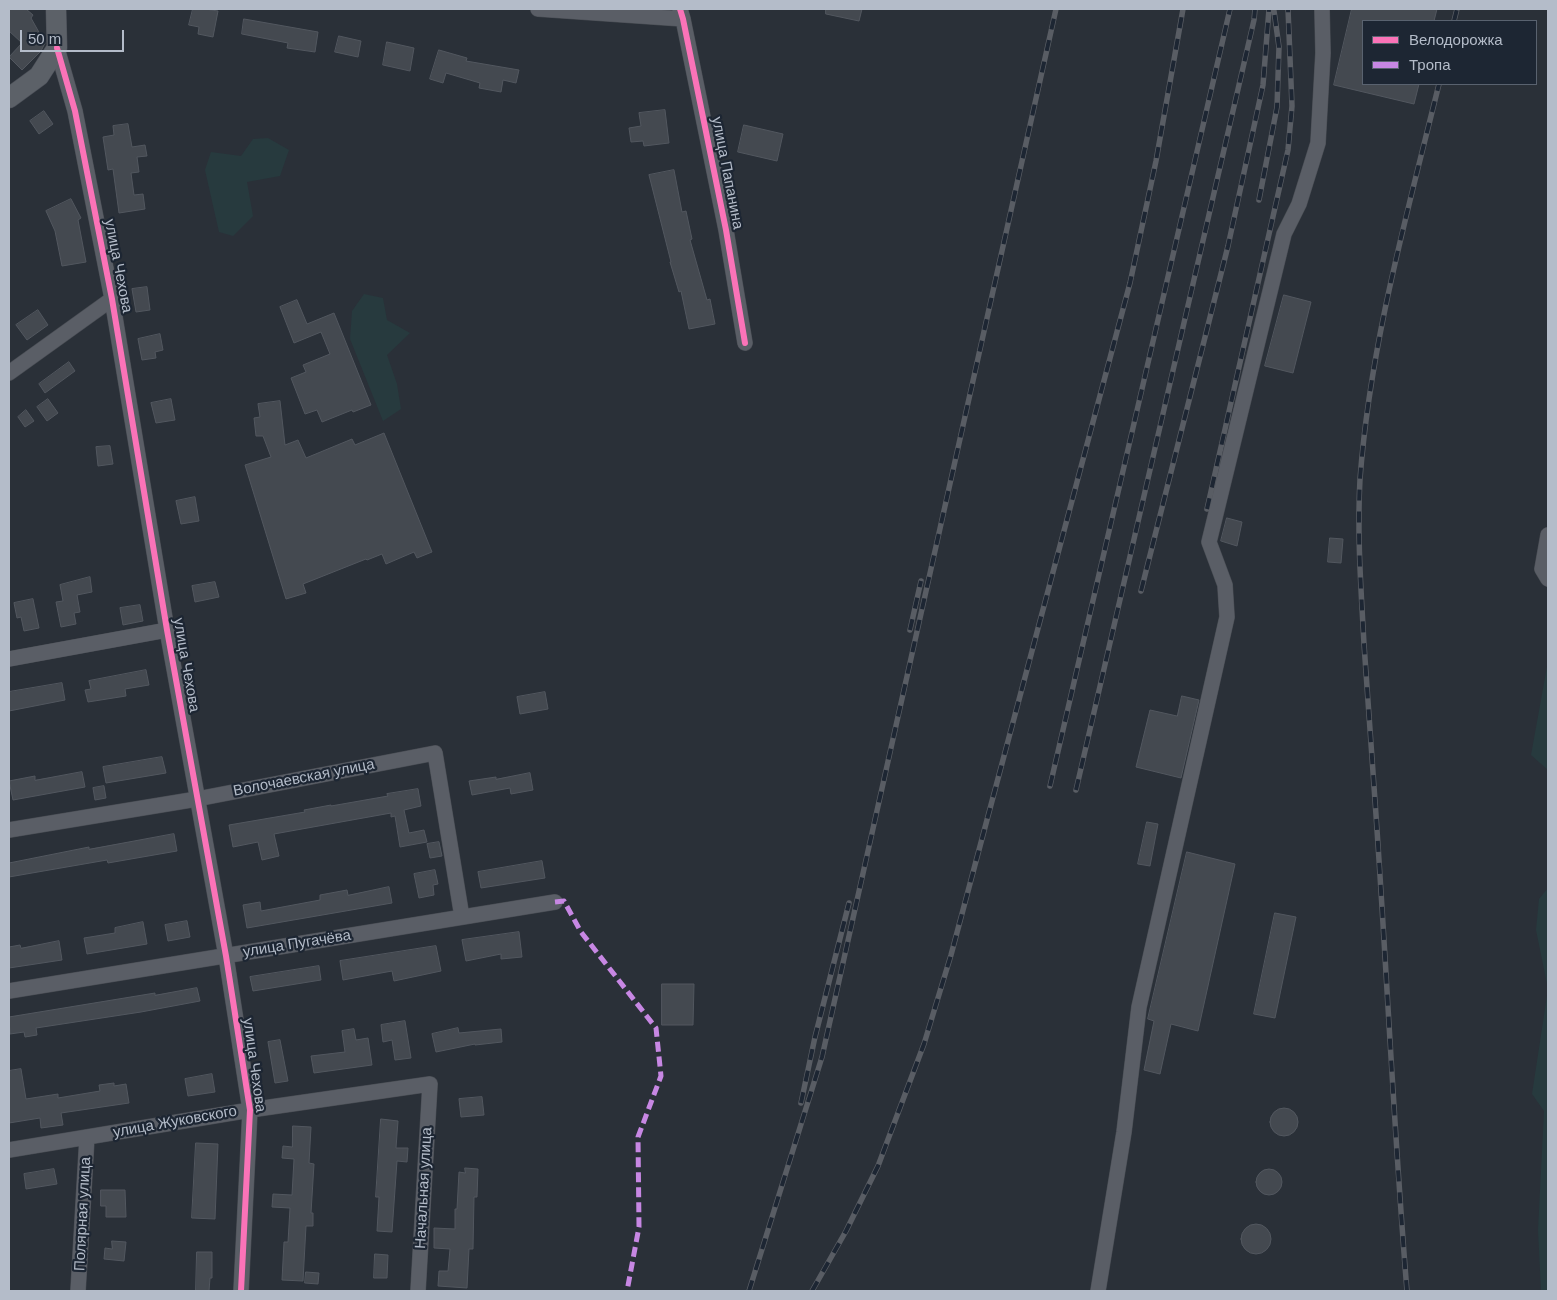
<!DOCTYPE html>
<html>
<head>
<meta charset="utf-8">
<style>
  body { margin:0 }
  #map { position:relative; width:1557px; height:1300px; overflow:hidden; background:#2a3038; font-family:Arial,sans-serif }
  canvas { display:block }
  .frame { position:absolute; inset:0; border:10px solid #b4bcc9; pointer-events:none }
  .legend { position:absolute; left:1362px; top:20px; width:175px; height:65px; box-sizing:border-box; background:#1d2633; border:1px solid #59626f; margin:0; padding:6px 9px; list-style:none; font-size:15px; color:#b4bcc9 }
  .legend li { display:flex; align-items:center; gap:10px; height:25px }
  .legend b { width:25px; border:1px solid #59626f }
  .scale { position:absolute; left:20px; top:30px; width:104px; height:22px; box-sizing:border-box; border:2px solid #b4bcc9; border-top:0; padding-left:6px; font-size:15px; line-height:18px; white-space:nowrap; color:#b4bcc9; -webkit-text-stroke:4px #1d2633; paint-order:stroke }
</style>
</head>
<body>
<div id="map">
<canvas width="1557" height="1300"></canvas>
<div class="frame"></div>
<ul class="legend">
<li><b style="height:6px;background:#fb73b8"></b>Велодорожка</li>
<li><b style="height:6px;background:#c787e3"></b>Тропа</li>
</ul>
<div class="scale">50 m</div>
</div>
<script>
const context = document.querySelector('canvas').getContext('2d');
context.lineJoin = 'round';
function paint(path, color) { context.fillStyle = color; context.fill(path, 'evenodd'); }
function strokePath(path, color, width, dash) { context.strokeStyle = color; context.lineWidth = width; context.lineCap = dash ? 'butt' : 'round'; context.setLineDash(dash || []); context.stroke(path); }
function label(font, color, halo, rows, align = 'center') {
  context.font = font + ' Arial,sans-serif'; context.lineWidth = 4.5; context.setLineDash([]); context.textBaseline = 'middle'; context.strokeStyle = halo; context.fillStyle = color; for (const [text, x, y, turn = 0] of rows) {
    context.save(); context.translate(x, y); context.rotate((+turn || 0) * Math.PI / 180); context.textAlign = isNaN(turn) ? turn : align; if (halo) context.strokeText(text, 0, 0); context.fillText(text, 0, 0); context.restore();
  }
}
paint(new Path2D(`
  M268 138 289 150 280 176 247 182 253 216 233 236 219 232 205 170 211 152 241 156 253 139Z
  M364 294 383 298 387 320 410 333 387 355 397 384 401 409 383 421 350 339 352 311Z
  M1548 661V772V770L1531 755Z
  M1548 888V1291H1541L1538 1230 1544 1111 1532 1094 1548 989 1536 930 1539 899Z`), '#273a3e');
const building = new Path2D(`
  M9 9H26L33 15 31 18 45 43 41 51 22 70 9 57 22 43 9 31Z
  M193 9H205L218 11 213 37 198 34 199 27 189 25Z
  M826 9H862L859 21 826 14Z
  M1352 9H1437L1434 21H1363V84H1419L1414 104 1334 85Z
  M244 19 318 32 315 52 287 48 288 43 242 34Z
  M339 36 361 41 358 57 335 52Z
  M387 42 414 48 410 71 383 65Z
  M439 50 467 58 466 61 519 70 516 83 503 80 501 92 479 88 480 83 446 73 443 83 430 79Z
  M665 110 669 143 644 146 643 141 631 142 629 128 641 126 639 113Z
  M44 111 53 124 39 134 30 121Z
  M128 124 132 147 145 145 147 156 137 157 139 172 131 173 134 195 143 194 145 209 119 213 113 169 108 170 103 137 114 135 113 126Z
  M744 125 783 134 777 161 738 152Z
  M674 170 682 212 686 211 692 239 690 240 707 300 710 299 715 324 689 329 681 291 679 292 670 262H671L649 175Z
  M71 199 81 218 78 220 86 262 62 266 55 231 46 211Z
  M147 287 150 310 136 312 132 289Z
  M1284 295 1311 302 1293 373 1265 366Z
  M297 300 307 324 334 313 371 405 353 412 352 410 322 422 317 410 305 414 291 378 306 372 303 365 330 354 321 332 294 343 280 307Z
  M38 310 48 325 27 340 16 325Z
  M160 334 163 350 155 352 156 358 142 360 138 339Z
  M69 362 75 371 45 393 39 384Z
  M48 399 58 413 47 421 37 407Z
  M171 399 175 420 156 423 151 403Z
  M280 401 285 445 298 440 306 458 352 439 355 445 384 433 432 552 417 558 414 552 386 564 382 554 367 560 366 559 303 584 306 593 286 599 245 465 271 457 263 436H256L254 418 260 417 258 404Z
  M26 410 34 421 25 427 18 417Z
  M110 446 113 464 98 466 96 447Z
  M195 497 199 521 181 524 176 501Z
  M1227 518 1242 522 1237 546 1221 541Z
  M1330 538 1343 539 1341 563 1328 562Z
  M90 577 92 592 77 595 80 612 74 613 76 624 61 627 56 602 63 601 60 585Z
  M215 582 219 597 195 602 192 586Z
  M33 599 39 628 24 631 21 617 17 618 14 603Z
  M140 605 143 621 123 625 120 608Z
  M146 670 149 685 125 689 126 696 88 702 85 690 91 689 89 681Z
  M62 683 65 700 9 711V692Z
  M545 692 548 709 520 714 517 697Z
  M1182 696 1199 700 1181 778 1136 767 1150 710 1177 716Z
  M162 757 166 773 106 783 103 767Z
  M82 772 85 787 13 800 9 781 35 776V780Z
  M530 773 533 790 511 794 510 788 472 795 469 781 496 777V779Z
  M104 786 106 798 95 800 93 788Z
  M418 789 421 806 404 810 409 833 424 830 427 842 400 847 395 816 391 817V813L274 834 279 856 262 860 258 842 233 847 229 825 305 812 304 810 331 805V806L388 796 387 794Z
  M1147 822 1158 824 1150 866 1138 864Z
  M174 834 177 851 108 863 107 860 9 877V863L89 847V849Z
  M439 842 442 856 430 858 427 844Z
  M1187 852 1235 864 1198 1031 1171 1024 1160 1074 1144 1070 1154 1021 1148 1019Z
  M542 861 545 878 481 888 478 872Z
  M435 870 438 884 433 885 434 895 419 898 414 874Z
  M389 887 392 903 247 928 243 905 260 902 261 911 320 900V895L347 890 348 895Z
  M1275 913 1296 917 1275 1018 1254 1014Z
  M187 921 190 937 168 941 165 925Z
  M143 922 147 944 87 954 84 938 115 933V928Z
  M519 932 522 957 501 959V954L466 961 462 940Z
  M59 941 62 960 9 968V947L20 945 21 948Z
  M436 946 441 971 394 981 392 971 343 980 340 961Z
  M319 966 321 980 253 991 250 977Z
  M662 984H694L693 1025H662Z
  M197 988 200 1001 141 1012 36 1028 37 1035 25 1037 24 1032 10 1034 9 1017 155 993V995Z
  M405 1021 411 1058 395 1060 392 1040 383 1042 381 1025Z
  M458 1028 459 1033 501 1029 502 1042 475 1045V1044L436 1052 432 1034Z
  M354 1029 356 1040 368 1038 372 1065 314 1073 311 1056 345 1052 342 1031Z
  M280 1040 288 1081 275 1083 268 1042Z
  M21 1069 26 1099 58 1094V1098L100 1091 99 1085 114 1083V1086L126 1084 129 1103 61 1113 63 1125 41 1128 40 1118 9 1123V1071Z
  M212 1074 215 1092 188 1096 185 1079Z
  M482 1097 484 1115 461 1117 459 1099Z
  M1270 1122a14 14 0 1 1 28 0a14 14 0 1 1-28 0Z
  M381 1119 398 1121 396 1148H408L407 1162 397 1161 392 1232 377 1231 379 1197H376Z
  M293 1126 311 1127 309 1163 314 1164 311 1213H313V1226H306L303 1281 282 1280 284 1242H288L290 1208 272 1207 273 1194 292 1195 294 1159 282 1158 283 1146 292 1147Z
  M196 1143 218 1144 215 1219 192 1218Z
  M465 1168 478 1169 477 1197H474L473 1249H469L467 1288 438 1286 439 1271H448L450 1249 434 1248V1228L455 1229V1209H457L459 1172 465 1173Z
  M54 1169 57 1184 26 1189 24 1174Z
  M1256 1182a13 13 0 1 1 26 0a13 13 0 1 1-26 0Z
  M101 1190H125L126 1217H106V1206H101Z
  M1241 1239a15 15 0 1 1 30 0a15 15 0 1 1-30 0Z
  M112 1241 126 1242 124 1261 104 1259 105 1248 112 1249Z
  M197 1252H212V1278H210L209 1291H196Z
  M375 1254 388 1255 387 1278H374Z
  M306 1272 319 1273 318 1284 305 1283Z`);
paint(building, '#444950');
strokePath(building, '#52575f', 1);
const minor = new Path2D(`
  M538 9 683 19
  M680 9 683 19 726 230 745 343
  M57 48 75 111 112 299 167 630 226 956 250 1110 241 1291
  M9 373 112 299
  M1548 535 1542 569 1548 579
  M9 659 167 630
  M9 830 197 799 435 753 462 917
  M9 991 555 902
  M9 1150 250 1110 430 1084 418 1291
  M78 1291 87 1137
  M1098 1291 1124 1132 1139 1007 1227 617 1225 585 1209 542 1284 234 1299 204 1318 143 1323 53 1322 9`);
const major = new Path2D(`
  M9 98 39 76 57 48 56 9`);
strokePath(minor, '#484c53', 16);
strokePath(major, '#484c55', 21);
strokePath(minor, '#5a5e66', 15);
strokePath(major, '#5c6168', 20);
const rail = new Path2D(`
  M1454 21 1457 9
  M1259 200 1277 107 1279 47 1274 11
  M1207 509 1288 150 1292 106 1288 9
  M1141 591 1228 246 1263 85 1269 9
  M910 630 921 581
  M1050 786 1230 9
  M1076 790 1254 20 1255 9
  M801 1103 815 1037 849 903
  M749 1291 822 1057 1056 9
  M812 1291 846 1231 878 1166 924 1044 951 955 1130 283 1156 161 1183 9
  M1407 1291C1394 1133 1387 974 1376 815 1372 758 1368 701 1364 644 1361 589 1357 534 1360 479 1370 345 1407 214 1439 84`);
strokePath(rail, '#595d64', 5.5);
strokePath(rail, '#1d2633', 4, [11]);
strokePath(new Path2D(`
  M555 902 564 901 581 932 656 1028 661 1076 638 1137 639 1227 627 1291`), '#c787e3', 5, [10, 5]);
strokePath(new Path2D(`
  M680 9 683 19 726 230 745 343
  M57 48 75 111 112 299 167 630 226 956 250 1110 241 1291`), '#fb73b8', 6);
label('15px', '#b4bcc9', '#1d2633', [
  ["улица Папанина",727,173,79],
  ["улица Чехова",118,266,79],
  ["улица Чехова",186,665,80],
  ["Волочаевская улица",304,778,-11],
  ["улица Пугачёва",297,944,-9],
  ["улица Чехова",254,1065,82],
  ["улица Жуковского",175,1122,-10],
  ["Начальная улица",424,1188,-87],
  ["Полярная улица",83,1214,-87]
]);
</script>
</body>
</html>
